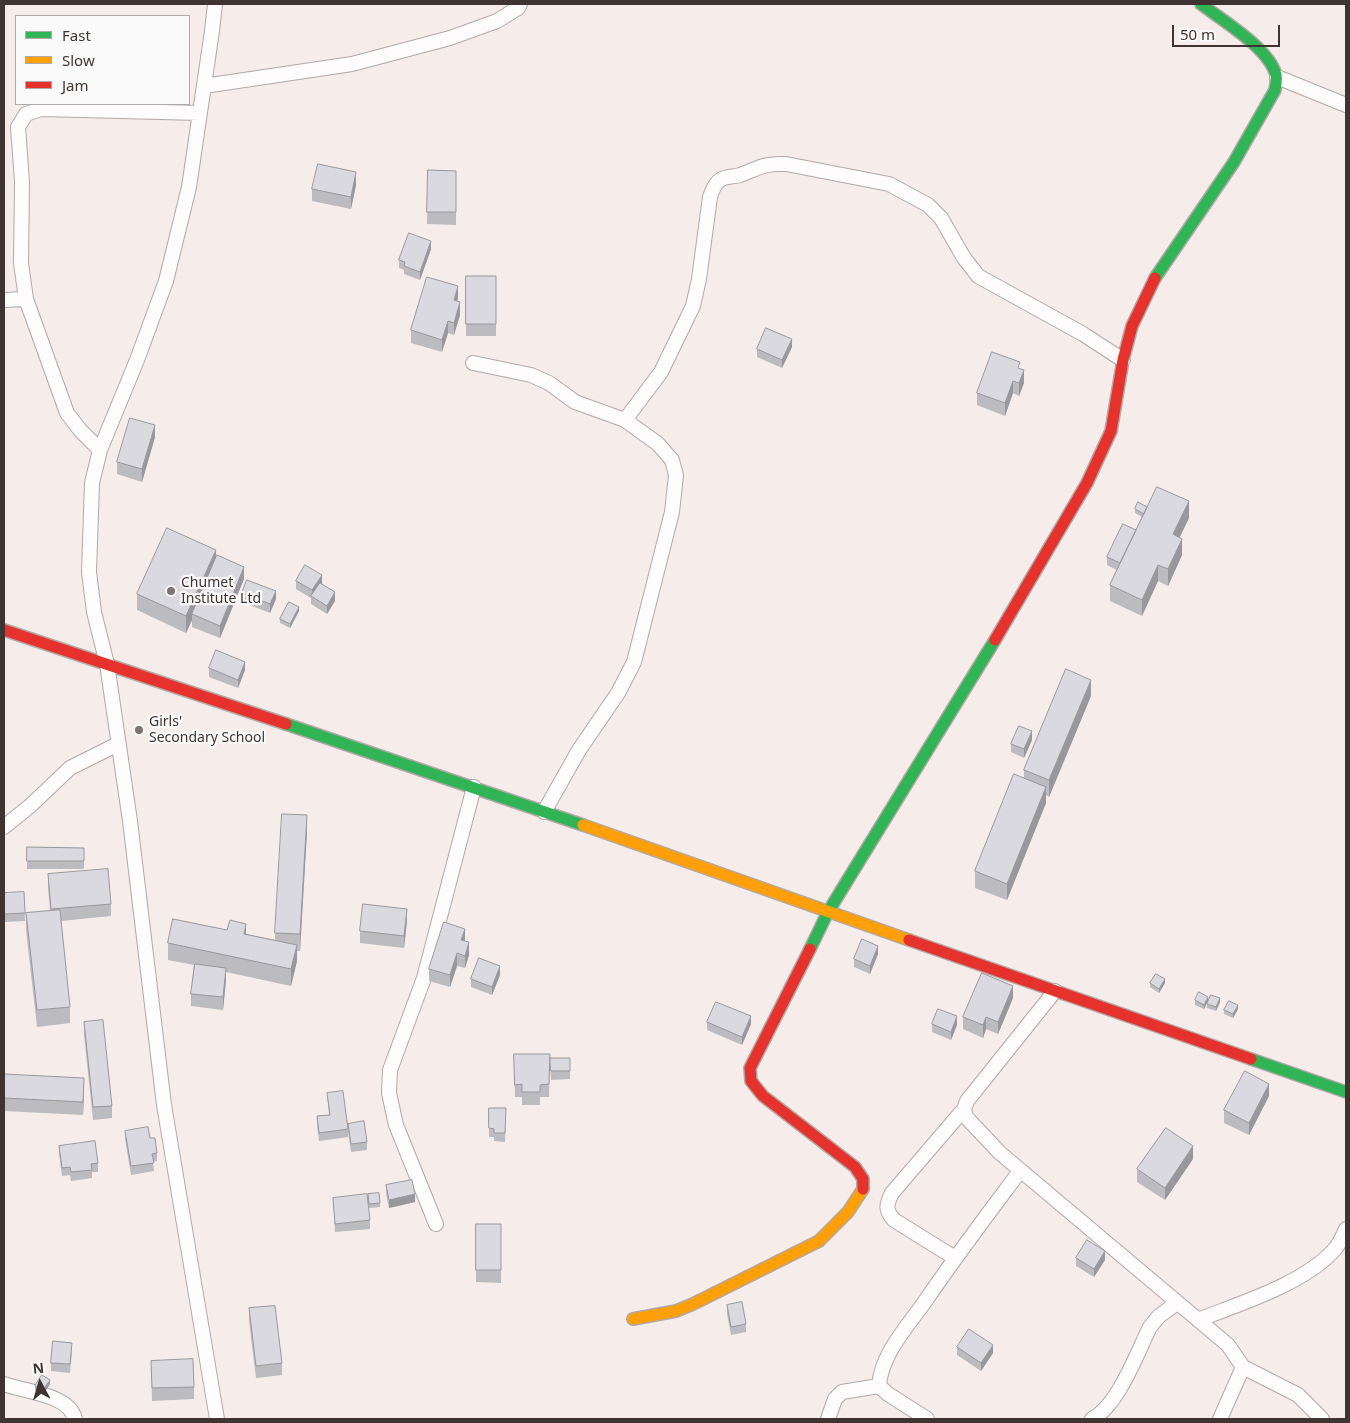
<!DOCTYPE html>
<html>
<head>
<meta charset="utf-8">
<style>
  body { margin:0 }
  #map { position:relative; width:1350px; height:1423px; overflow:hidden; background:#f6ecea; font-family:"Noto Sans",sans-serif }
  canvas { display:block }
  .frame { position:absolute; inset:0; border:5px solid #403432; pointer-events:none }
  .legend { position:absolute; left:15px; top:15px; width:175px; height:90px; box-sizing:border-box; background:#fafafa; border:1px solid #b0abaa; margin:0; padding:6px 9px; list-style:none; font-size:15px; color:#403432 }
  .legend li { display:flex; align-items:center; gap:10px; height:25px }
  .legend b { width:25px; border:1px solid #b0abaa }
  .north { position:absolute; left:15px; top:1358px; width:50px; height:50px; -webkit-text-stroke:4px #fafafa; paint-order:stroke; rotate:354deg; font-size:14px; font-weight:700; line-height:20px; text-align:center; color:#403432 }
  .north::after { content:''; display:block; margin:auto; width:18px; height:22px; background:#403432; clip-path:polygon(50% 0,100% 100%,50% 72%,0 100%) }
  .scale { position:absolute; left:1172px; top:25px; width:108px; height:22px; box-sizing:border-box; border:2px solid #403432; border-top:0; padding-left:6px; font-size:15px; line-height:18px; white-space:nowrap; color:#403432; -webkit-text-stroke:4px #fafafa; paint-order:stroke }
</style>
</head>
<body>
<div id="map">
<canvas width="1350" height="1423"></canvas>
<div class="frame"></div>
<ul class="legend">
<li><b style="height:6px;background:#30b455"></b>Fast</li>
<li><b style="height:6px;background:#ff9f0a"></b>Slow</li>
<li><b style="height:6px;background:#e5322d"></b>Jam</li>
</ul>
<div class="north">N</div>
<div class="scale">50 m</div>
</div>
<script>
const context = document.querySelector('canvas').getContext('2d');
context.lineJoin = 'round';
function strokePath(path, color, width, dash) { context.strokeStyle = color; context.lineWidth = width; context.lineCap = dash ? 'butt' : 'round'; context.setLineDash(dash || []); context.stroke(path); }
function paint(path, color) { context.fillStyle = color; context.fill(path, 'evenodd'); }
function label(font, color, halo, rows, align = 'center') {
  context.font = font + ' "Noto Sans",sans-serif'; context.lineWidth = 4.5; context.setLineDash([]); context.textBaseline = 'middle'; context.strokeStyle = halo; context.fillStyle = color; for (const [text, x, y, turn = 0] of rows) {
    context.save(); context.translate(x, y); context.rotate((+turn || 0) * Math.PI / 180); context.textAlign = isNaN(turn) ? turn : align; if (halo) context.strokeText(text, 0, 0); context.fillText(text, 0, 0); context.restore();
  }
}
const street = new Path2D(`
  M215 4 212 31 189 187 166 281 137 360 100 450 92 483 89 572 94 612 107 664 130 821 164 1105 217 1419
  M1277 77 1346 105
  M204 86 352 64 450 38 497 21 518 8 520 4
  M4 300 26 299
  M473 363 531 375 549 383 575 402 625 420 658 444 672 460 676 475 672 512 634 662 618 693 579 750 544 812
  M625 420 661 372 693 306 699 279 710 197C712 191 715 183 720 180 726 176 734 177 740 175 759 168 764 163 786 164L889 184 928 205 941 218 964 258 978 276 1083 334 1123 360
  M100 450 80 430 67 413 26 299 21 263 22 182 18 127 26 114 41 109 200 113
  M4 827 30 806 70 768 118 744
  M1055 991 967 1101 964 1109 966 1117 1000 1153 1228 1345 1243 1367 1298 1395 1322 1419
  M436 1224 396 1125 389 1093 390 1070 424 978 474 787
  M955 1258 894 1220C885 1210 886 1205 892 1193L964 1109
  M1198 1320C1241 1303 1304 1284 1335 1249 1339 1244 1343 1236 1346 1229
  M4 1384C25 1392 69 1394 75 1419
  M828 1419 835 1399 842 1392 879 1386
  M927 1419 888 1394 879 1386C881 1354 908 1326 926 1300 956 1256 988 1214 1020 1171
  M1092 1419C1118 1406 1137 1353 1150 1327L1159 1316 1177 1303
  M1220 1419 1243 1367`);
const fast = new Path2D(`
  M1155 278 1234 162 1275 90C1276 85 1277 80 1276 75 1269 48 1223 21 1201 4
  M286 724 583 825
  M810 949 828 912 995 640
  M1251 1059 1346 1092`);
const slow = new Path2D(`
  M583 825 909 940
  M633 1319 676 1311 693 1304 819 1241 848 1212 863 1189`);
const jam = new Path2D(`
  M4 630 286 724
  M995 640 1087 483 1111 431 1123 360 1132 326 1155 278
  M909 940 1251 1059
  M810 949 750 1068 751 1081 763 1096 855 1167 863 1179V1189`);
strokePath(street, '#b2a8a6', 16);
strokePath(fast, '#b2a8a6', 14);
strokePath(slow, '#b2a8a6', 14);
strokePath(jam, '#b2a8a6', 14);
strokePath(street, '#fefcfc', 14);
strokePath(fast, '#30b455', 11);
strokePath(slow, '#ff9f0a', 11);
strokePath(jam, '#e5322d', 11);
paint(new Path2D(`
  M428 170 456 171V225L427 224Z
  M356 185 351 209 312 201V189Z
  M431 249 420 280 404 274V270L399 268V260Z
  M466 276H496V336H466Z
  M458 298 457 301 460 315 454 335 448 333 442 352 411 343V330Z
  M792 347 782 368 757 357V349Z
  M1020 369 1024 383 1019 396 1013 393 1005 416 977 405V393Z
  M155 437 142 482 117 474V462Z
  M1147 507 1189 518 1179 538 1182 555 1168 586 1158 581 1142 616 1110 601V585L1117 570 1107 565V557L1136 530 1142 517 1135 513V509Z
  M216 556 244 579 220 638 192 627V620L186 633 137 610V594Z
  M296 581 322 583 335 601 327 614 311 604V598L296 589Z
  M242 593 276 599 270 613 242 602Z
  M299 611 290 628 280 623V619Z
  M209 668 245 670 238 688 209 677Z
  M1091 696 1049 797 1046 795V803L1007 900 975 888V871L1024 778V770Z
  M1032 740 1024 758 1011 752V744Z
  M307 832 300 951H297V961L291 986 226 972V980L223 1010 191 1006V994L194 965 168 960V943L246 934 275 940V933Z
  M27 847 84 848V869H27Z
  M48 874 111 904V916L61 921 70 1007V1023L37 1027 26 930V913L50 911 48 887Z
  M4 893 25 913V921L4 922Z
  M407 921 404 948 360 943V931Z
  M465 941 469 955 465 968 457 966 450 987 429 981V969Z
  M878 954 870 974 854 967V959Z
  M500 975 492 995 471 987V979Z
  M1150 983H1165L1159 993 1150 987Z
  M1013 998 998 1034 986 1029 983 1038 963 1029V1017Z
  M1195 1000H1208L1220 1002 1216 1011 1207 1008V1003L1204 1009 1195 1005Z
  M1238 1009 1233 1018 1224 1014V1010Z
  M84 1022 112 1106V1118L93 1120 84 1035Z
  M707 1022 751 1024 742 1045 707 1030Z
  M932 1024 957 1025 951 1040 932 1032Z
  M514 1054H550L549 1097H540V1105H522V1097H515Z
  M550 1058H570V1079L551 1080Z
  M4 1074 84 1090 83 1115 4 1111Z
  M327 1093 348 1129V1137L319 1141 317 1125V1116L329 1115Z
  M1269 1096 1249 1135 1224 1123V1110Z
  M489 1108H506L505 1142 494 1141V1137H489Z
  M348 1124 367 1142V1150L351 1152 348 1132Z
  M125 1131 150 1138 157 1153V1161L153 1162 154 1171 131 1175 125 1139Z
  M59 1146 98 1163V1172H92V1178L71 1181 70 1175 62 1176 59 1154Z
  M1193 1159 1165 1200 1137 1182V1169Z
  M386 1185 415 1202 389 1208 386 1194Z
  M368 1194 380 1203V1207L369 1208Z
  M333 1198 370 1220V1229L335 1232Z
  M476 1224H501V1283L476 1282Z
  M1076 1258 1105 1260 1094 1277 1076 1266Z
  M727 1305 746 1324V1332L731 1335 727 1314Z
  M249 1308 282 1363V1375L256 1378 249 1321Z
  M957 1347 993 1353 981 1371 957 1355Z
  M72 1351 70 1373 51 1371V1363Z
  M151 1361 194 1387V1399L152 1401Z
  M50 1384 43 1395 35 1390V1386Z`), '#bbbbc0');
paint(new Path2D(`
  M356 172V185L351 209V197Z
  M431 241V249L420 280V272Z
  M458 286V298L454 313V300Z
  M460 302V315L454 335V323Z
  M448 321V333L442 352V340Z
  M792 339V347L782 368V360Z
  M1024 370V383L1019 396V383Z
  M1013 381V393L1005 416V403Z
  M155 425V437L142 482V469Z
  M1189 501V518L1173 551V534Z
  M1182 539V555L1168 586V569Z
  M216 550V567L192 614V620L186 633V616Z
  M1158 565V581L1142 616V600Z
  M244 567V579L220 638V626Z
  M322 575V583L313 597H312V590Z
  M276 591V599L270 613V604Z
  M335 592V601L327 614V606Z
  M299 607V611L290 628V624Z
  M245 662V670L238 688V680Z
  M1091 680V696L1049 797V780Z
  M1032 731V740L1024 758V749Z
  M1046 787V803L1007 900V884Z
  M307 815V832L300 951V934Z
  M407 909V921L404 948V936Z
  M246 924V940L244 934Z
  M465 929V941L461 940Z
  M469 942V955L465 968V956Z
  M297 945V961L291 986V969Z
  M878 946V954L870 974V966Z
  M457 953V966L450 987V975Z
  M500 966V975L492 995V987Z
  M226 968V980L223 1010V997Z
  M1165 979V983L1159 993V989Z
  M1013 986V998L998 1034V1022Z
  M1208 997V1001L1204 1009V1005Z
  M1220 998V1002L1216 1011V1007Z
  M1238 1005V1009L1233 1018V1014Z
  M751 1016V1024L742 1045V1037Z
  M957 1016V1025L951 1040V1032Z
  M986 1017V1029L983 1038V1025Z
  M84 1078V1090L83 1115V1102Z
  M1269 1084V1096L1249 1135V1123Z
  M1193 1146V1159L1165 1200V1188Z
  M415 1194V1202L389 1208V1200Z
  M1105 1251V1260L1094 1277V1269Z
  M993 1345V1353L981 1371V1363Z
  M50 1380V1384L43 1395V1390Z`), '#98989c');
const building = new Path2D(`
  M318 164 356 172 351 197 312 189Z
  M428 170 456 171V212H427Z
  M409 233 431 241 420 272 404 266 405 262 399 260Z
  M466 276H496V324H466Z
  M427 277 458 286 454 300 460 302 454 323 448 321 442 340 411 330Z
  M766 328 792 339 782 360 757 349Z
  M992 352 1020 362 1018 368 1024 370 1019 383 1013 381 1005 403 977 393Z
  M130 418 155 425 142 469 117 462Z
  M1157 487 1189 501 1173 534 1182 539 1168 569 1158 565 1142 600 1110 585Z
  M1138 502 1147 507 1144 514 1135 509Z
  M1123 524 1136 530 1120 563 1107 557Z
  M167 528 216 550 186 616 137 594Z
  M217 555 244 567 220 626 192 614Z
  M305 565 322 575 312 590 296 581Z
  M247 580 276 591 270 604 242 593Z
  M320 583 335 592 327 606 311 596Z
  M289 602 299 607 290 624 280 619Z
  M216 650 245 662 238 680 209 668Z
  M1066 669 1091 680 1049 780 1024 770Z
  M1019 726 1032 731 1024 749 1011 744Z
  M1014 774 1046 787 1007 884 975 871Z
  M282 814 307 815 300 934 275 933Z
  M27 847 84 848V861H27Z
  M108 869 111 904 51 909 48 874Z
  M24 892 25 913 4 914V893Z
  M363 904 407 909 404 936 360 931Z
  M60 910 70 1007 37 1010 26 913Z
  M173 919 227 930 230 920 246 924 244 934 297 945 291 969 168 943Z
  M444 922 465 929 461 940 469 942 465 956 457 953 450 975 429 969Z
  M862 939 878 946 870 966 854 959Z
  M479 958 500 966 492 987 471 979Z
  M195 964 226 968 223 997 191 994Z
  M982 973 1013 986 998 1022 986 1017 983 1025 963 1017Z
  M1156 974 1165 979 1159 989 1150 983Z
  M1199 992 1208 997 1204 1005 1195 1000Z
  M1211 995 1220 998 1216 1007 1207 1004Z
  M1229 1001 1238 1005 1233 1014 1224 1010Z
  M716 1002 751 1016 742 1037 707 1022Z
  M938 1009 957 1016 951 1032 932 1024Z
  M103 1020 112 1106 93 1107 84 1022Z
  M514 1054H550L549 1084 540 1085V1092H522V1084L515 1085Z
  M550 1058H570V1071H551Z
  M1245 1071 1269 1084 1249 1123 1224 1110Z
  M4 1074 84 1078 83 1102 4 1098Z
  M343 1091 348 1129 319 1133 317 1116 330 1115 327 1093Z
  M489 1108H506L505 1133H494V1129L489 1128Z
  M364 1121 367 1142 351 1144 348 1124Z
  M148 1127 150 1138H155L157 1153 152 1154 154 1163 131 1166 125 1131Z
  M1166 1128 1193 1146 1165 1188 1137 1169Z
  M95 1141 98 1163 91 1164 92 1170 71 1172 70 1167 62 1168 59 1146Z
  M412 1180 415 1194 389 1200 386 1185Z
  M379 1193 380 1203 369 1204 368 1194Z
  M367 1194 370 1220 335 1224 333 1198Z
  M476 1224H501V1270H476Z
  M1087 1240 1105 1251 1094 1269 1076 1258Z
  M742 1302 746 1324 731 1327 727 1305Z
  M275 1306 282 1363 256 1366 249 1308Z
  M969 1329 993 1345 981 1363 957 1347Z
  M53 1341 72 1343 70 1364 51 1363Z
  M193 1359 194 1387 152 1388 151 1361Z
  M42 1375 50 1380 43 1390 35 1386Z`);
paint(building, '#d9d9df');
strokePath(building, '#98989c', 1);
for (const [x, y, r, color] of [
  [171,591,5,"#807472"],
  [139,730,5,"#807472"]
]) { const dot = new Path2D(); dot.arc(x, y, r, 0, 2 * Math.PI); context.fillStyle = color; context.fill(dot); strokePath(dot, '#fafafa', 2); }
label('14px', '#403432', '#fafafa', [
  ["Chumet",181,583],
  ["Institute Ltd",181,599],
  ["Girls'",149,722],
  ["Secondary School",149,738]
], 'left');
</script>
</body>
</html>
